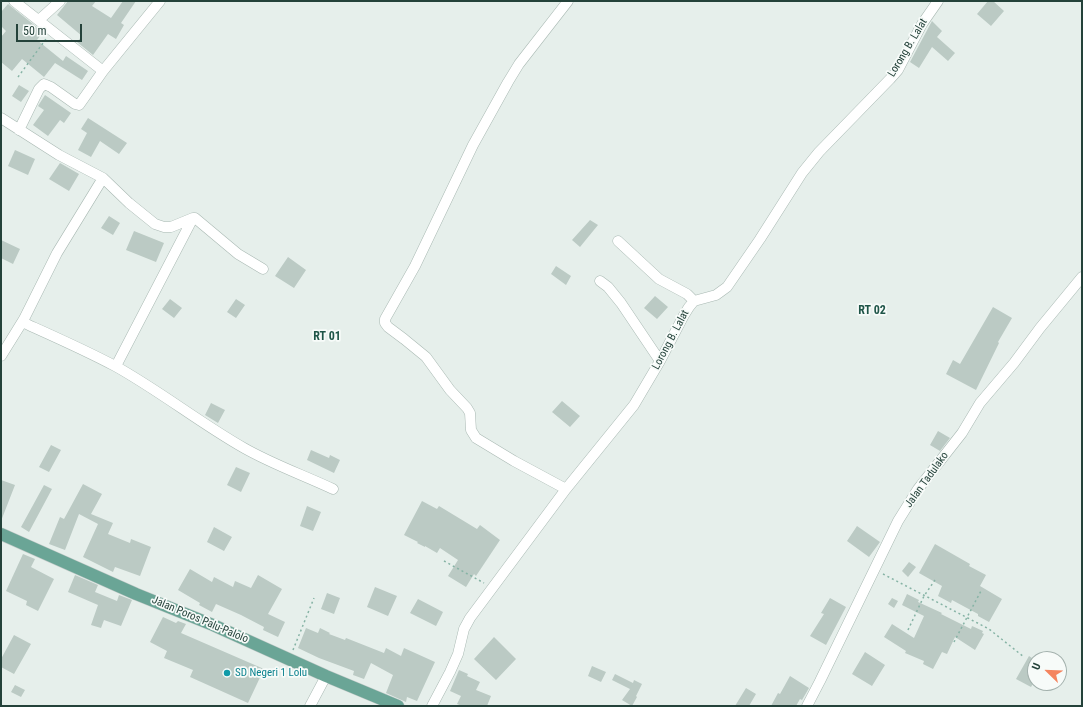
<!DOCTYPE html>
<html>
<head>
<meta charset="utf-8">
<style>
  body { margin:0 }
  #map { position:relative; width:1083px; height:707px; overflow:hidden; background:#e6efeb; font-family:"Roboto Condensed",sans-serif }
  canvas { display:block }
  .frame { position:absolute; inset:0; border:2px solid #24423a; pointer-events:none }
  .north { position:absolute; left:1027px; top:651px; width:40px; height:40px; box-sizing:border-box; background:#f7fbf9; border:1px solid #a3b1ad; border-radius:50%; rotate:293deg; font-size:11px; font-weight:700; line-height:16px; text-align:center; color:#24423a }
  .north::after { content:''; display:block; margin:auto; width:14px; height:18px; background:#f4845f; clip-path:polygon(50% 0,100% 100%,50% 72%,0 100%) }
  .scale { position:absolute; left:16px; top:24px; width:66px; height:18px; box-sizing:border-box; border:2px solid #24423a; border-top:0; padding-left:5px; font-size:12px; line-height:14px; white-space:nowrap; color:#24423a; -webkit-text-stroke:3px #f7fbf9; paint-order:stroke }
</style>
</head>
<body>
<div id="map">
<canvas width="1083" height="707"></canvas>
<div class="frame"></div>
<div class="north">U</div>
<div class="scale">50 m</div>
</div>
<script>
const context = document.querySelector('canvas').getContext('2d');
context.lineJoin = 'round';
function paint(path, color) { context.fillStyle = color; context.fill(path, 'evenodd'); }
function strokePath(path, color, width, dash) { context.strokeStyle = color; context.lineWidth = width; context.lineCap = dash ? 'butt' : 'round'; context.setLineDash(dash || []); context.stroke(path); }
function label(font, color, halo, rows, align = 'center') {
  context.font = font + ' "Roboto Condensed",sans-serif'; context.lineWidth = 3.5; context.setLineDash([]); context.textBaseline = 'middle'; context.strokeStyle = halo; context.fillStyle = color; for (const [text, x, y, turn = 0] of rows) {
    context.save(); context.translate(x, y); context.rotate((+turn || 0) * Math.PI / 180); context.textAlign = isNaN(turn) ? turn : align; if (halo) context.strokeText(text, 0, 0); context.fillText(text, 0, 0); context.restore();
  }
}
paint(new Path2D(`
  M68 1H96L92 6 111 18 123 1H136L121 23 124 25 116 39 108 34 93 55 77 42 82 36 57 15Z
  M988 1H993L1004 11 991 26 977 14Z
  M8 4 43 32 37 40 63 61 66 56 88 71 82 80 55 63 44 77 22 59 12 71 1 62V37L6 31 1 26V12Z
  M932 21 942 31 937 37 955 53 948 61 932 47 919 68 910 62Z
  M19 85 29 91 21 102 12 96Z
  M45 95 71 113 64 123 60 120 48 136 33 125 44 110 38 106Z
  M88 118 127 143 119 154 100 141 91 157 78 150 87 133 81 129Z
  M15 150 35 159 28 175 8 166Z
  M60 163 79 174 69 191 49 179Z
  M109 216 120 223 113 235 101 228Z
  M590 220 598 225 580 247 572 240Z
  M134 231 164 243 156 262 126 250Z
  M1 240 20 249 13 264 1 258Z
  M288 257 306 270 294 288 275 276Z
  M556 266 571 276 566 285 551 274Z
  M655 296 668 307 657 319 644 308Z
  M170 299 182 308 174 318 162 309Z
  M236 299 245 305 236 318 227 312Z
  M993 307 1012 318 998 342 999 343 976 390 946 374 953 360 960 364Z
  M562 401 580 416 570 427 552 412Z
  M211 403 225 410 218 423 205 415Z
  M938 431 950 438 940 451 930 445Z
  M51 445 61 450 49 472 39 467Z
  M311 450 329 458 330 455 340 460 334 473 307 460Z
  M236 467 250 473 241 492 227 485Z
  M1 480 15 485 1 521Z
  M83 484 102 494 91 514 113 523 108 534 130 543 131 539 151 547 140 576 115 567 113 572 83 557 98 524 79 514 65 550 49 544 60 517 64 519Z
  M44 485 52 489 29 532 21 527Z
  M422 501 437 509 439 506 477 529 480 525 500 540 476 576 474 574 466 587 448 576 458 560 440 548 437 553 425 546V547L417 543 418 542 404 535Z
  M307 506 321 512 313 531 300 526Z
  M857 526 880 542 869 557 847 541Z
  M214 527 232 537 224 551 207 542Z
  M935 544 970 564 969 566 986 575 980 586 1002 599 989 622 978 616V614L952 600 951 603 938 596 942 586 919 573Z
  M23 554 35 559 31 567 54 579 38 611 26 605 27 601 6 591Z
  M909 562 916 567 908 577 902 571Z
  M190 569 212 582 214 577 233 587 235 581 251 588 258 575 282 589 268 614 285 622 278 637 263 630 264 627 241 615 216 604 212 612 199 605 200 603 178 590Z
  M75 575 98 585 95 592 117 601 119 595 132 600 121 626 104 620 101 628 91 625 98 605 68 592Z
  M375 587 397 596 388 616 367 607Z
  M327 593 340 598 334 614 321 609Z
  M907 594 919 600 918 602 942 613 941 614 971 629 972 626 983 631 982 633 984 634 975 650 955 637 947 654 942 652 933 669 923 664 924 661 905 653 906 651 884 637 892 624 914 638 924 616 902 605Z
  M830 598 846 607 826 645 810 636 824 614 821 613Z
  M892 598 898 601 894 608 888 604Z
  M418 599 443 612 436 626 410 613Z
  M163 617 176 623 178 621 186 624 181 633 264 669 248 703 190 677 193 670 164 658 167 651 150 642Z
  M306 628 318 633 320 628 330 633 329 634 345 640 346 638 384 653 386 648 401 656 404 648 435 662 417 701 407 697 406 702 386 693 393 675 371 663 364 679 353 675 354 671 319 658 298 648Z
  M14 635 31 644 14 674 1 667V659Z
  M494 637 516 659 496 680 474 659Z
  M865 652 885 665 872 686 852 674Z
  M1029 656 1035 660V680L1031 687 1016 679Z
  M592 666 606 672 601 682 588 676Z
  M459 670 468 674 467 676 480 682 476 690 491 696 487 706H462L457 704 461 696 450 691Z
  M615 674 633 683 634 680 642 684 636 696 637 697 632 706 622 700 630 689 612 680Z
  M790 676 809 688 802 700 800 699 796 706H771L778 693 780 694Z
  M15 685 25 690 21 697 11 692Z
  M746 688 756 694 749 706H735Z`), '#bbcac4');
const street = new Path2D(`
  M14 1 103 71
  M39 20 60 1
  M1 118 59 155 103 178 129 203 155 224 164 227H171L193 218H195L238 254 263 269
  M19 130 39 89 44 84 51 87 75 104 79 105 103 71 160 1
  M618 241 659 279 687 294 694 301
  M600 281 608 287 621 303 660 361
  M22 322C53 336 85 350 115 366 160 391 200 423 244 448 272 464 303 475 333 489
  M1 356 24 319 57 253 103 178
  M116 366 193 218
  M566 489 514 461 476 438 471 430 470 413 467 408 450 390 426 357 404 339 388 327 385 323V319L415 266 473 145 508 82 519 64 568 1
  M310 706 326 676
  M432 706 450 672 458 654 464 629 470 618 566 489 634 405 660 361 684 315 689 307 694 301 716 295 727 287 760 239 802 173 819 152 890 79 898 70 922 24 938 1
  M807 706 820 681 898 521 918 489 962 433 980 403 1014 363 1040 328 1082 277`);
const primary = new Path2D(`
  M1 534 136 594 213 625 326 676 398 706`);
strokePath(street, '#a8b8b2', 11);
strokePath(primary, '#c2cac8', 13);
strokePath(new Path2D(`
  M18 77 46 39
  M444 561 484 583
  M883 574 989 629 1024 657
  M908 630 924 596 935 580
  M954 642 982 589
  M293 650 314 598`), '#86b3a5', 1.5, [2, 3]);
strokePath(street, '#fff', 10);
strokePath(primary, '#6aa596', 12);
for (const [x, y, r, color] of [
  [227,673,4,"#0f9aa8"]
]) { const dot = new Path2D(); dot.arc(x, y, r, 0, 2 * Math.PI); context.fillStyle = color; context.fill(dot); strokePath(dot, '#f7fbf9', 1.5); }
label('11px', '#24423a', '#f7fbf9', [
  ["Lorong B. Lalat",908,48,-59],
  ["Lorong B. Lalat",671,340,-62],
  ["Jalan Tadulako",927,480,-54],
  ["Jalan Poros Palu-Palolo",200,620,23]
]);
label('11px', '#0d838f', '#f7fbf9', [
  ["SD Negeri 1 Lolu",235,673]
], 'left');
label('bold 12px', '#1f5548', '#f7fbf9', [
  ["RT 02",872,311],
  ["RT 01",327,337]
]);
</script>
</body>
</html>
